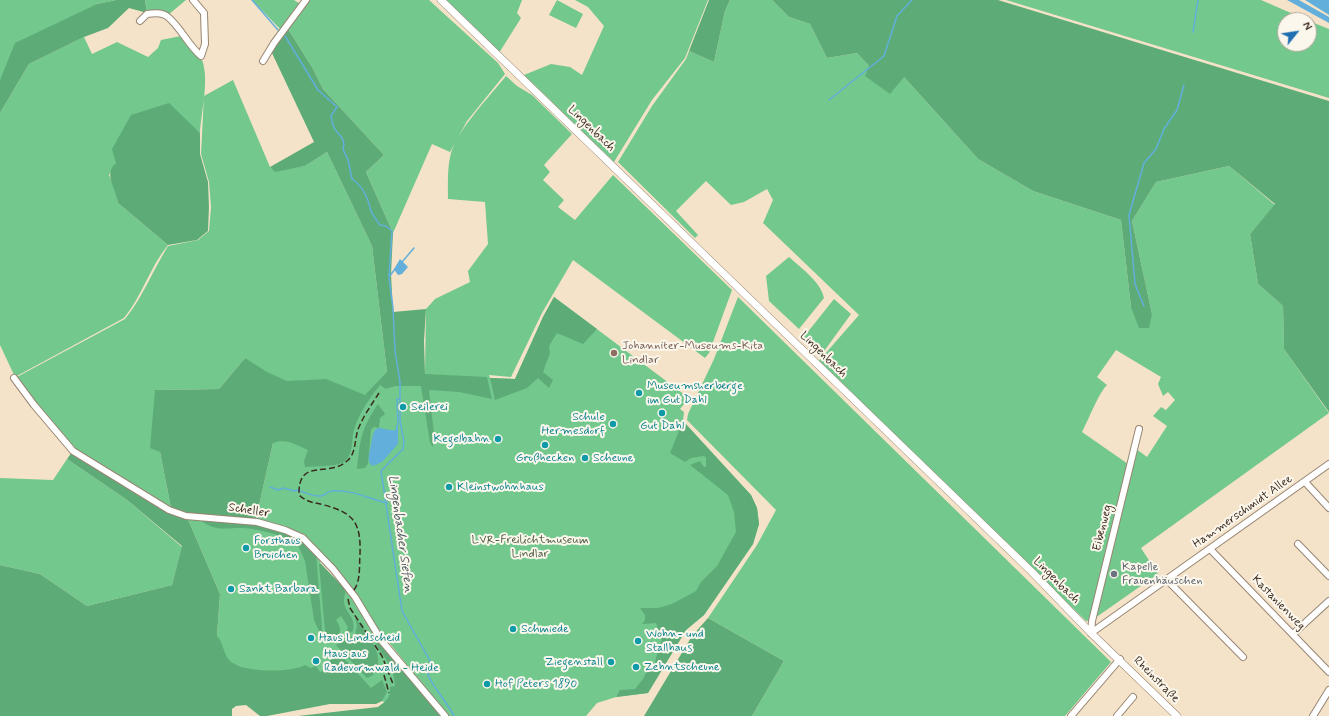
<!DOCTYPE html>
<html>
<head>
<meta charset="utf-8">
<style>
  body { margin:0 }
  #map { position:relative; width:1329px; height:716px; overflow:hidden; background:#f5e3c9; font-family:Mynerve,sans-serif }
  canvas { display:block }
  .north { position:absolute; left:1277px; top:12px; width:40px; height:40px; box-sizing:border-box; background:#fbf7ec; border:1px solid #aea59a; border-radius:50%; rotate:60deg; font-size:11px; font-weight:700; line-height:16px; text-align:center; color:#3b2a1e }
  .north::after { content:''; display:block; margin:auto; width:14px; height:18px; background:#1f6fb2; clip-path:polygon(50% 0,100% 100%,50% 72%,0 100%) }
</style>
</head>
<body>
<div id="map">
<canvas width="1329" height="716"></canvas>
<div class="north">N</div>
</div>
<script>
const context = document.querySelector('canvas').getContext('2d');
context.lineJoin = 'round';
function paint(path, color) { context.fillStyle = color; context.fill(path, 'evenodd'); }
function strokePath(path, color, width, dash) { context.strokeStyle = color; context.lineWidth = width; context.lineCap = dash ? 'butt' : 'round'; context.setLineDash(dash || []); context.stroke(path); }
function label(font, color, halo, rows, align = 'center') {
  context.font = font + ' Mynerve,sans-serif'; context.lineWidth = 4; context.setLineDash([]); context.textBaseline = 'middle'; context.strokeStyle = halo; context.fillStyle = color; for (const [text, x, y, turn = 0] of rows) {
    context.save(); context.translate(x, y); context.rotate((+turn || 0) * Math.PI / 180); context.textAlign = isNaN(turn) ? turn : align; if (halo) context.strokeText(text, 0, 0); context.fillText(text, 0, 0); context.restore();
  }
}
paint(new Path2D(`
  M0 0H116L97 4 0 80Z
  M145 0H186L168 15 147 13Z
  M252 0H294L302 5 281 30Z
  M307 0H429L498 63 505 74 467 121 450 152 432 144 393 233 366 172 384 155 323 89 312 67 288 29 305 7Z
  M444 0H522L517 13 521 18 499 53Z
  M557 0 583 14 576 28 549 15Z
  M575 0H708L685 58 652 100 614 162 524 75 551 64 570 67 582 75 604 26 588 7Z
  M730 0H772L789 17 810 24 827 58 857 53 869 66 904 77 978 159 1033 191 1121 220 1131 307 1152 314 1132 221 1156 182 1229 166 1275 205 1250 234 1258 284 1283 306 1284 349 1329 413 1141 548 1158 574 1095 618 1135 448 1147 457 1167 426 1153 416 1161 407 1166 410 1175 400 1168 392 1163 396 1158 384 1161 377 1116 350 1097 377 1107 385C1098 394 1089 419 1082 432L1128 464 1091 620 1086 621 818 362 859 315 763 223 773 200 767 189 744 202 731 205 706 181 676 211 698 235 695 238 618 162 652 106 686 59 689 51 714 62 725 11Z
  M1006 0H1261L1307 20H1285V44H1309V21L1329 29V98Z
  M181 36C187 42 195 49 200 56 211 74 201 112 200 133L195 129 116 163 109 175 116 191 118 203 168 245C150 267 142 296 124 318L15 377 0 345V113L29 64 84 37 92 54 117 42 148 57 158 48 161 40Z
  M506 76 517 86 532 95 572 134 544 165 550 172 543 180 564 200 558 207 575 220 613 175 732 290 709 353 705 358 573 260 542 313 511 377 489 375 490 378 515 379 543 317 554 297 689 398 680 409 684 412 683 421 751 495 757 508 759 524 753 544 704 615 686 630 648 693 616 697 597 703 586 716H448L375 625 356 594 319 550 305 536 256 519 273 443 245 358 219 389 155 390 160 452 171 508 74 451 15 378 125 319C143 297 153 270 168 246L198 240 209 231 211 207 209 182 201 154 204 96 233 80 270 167 275 171 305 166 327 152 372 246 387 372 425 374 426 309 435 299 470 282 468 271 488 244 485 202 448 199C448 185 447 168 451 153 458 129 490 96 506 76Z
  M789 257C801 268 821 282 824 298L799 329 769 301 766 276Z
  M738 297 1111 662 1065 716H752L784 661 708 618 757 545 776 510 687 420 688 414 714 359Z
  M834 299 851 314 822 354 803 338Z
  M67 459 127 500 182 547 172 585 87 606 40 574 0 565V478L53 480Z
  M187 517 283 532 316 553 321 564 354 599 370 628 418 688 391 705 377 699 256 672 227 662 217 636 220 594Z`), '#72c88d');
paint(new Path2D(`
  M116 0H145L147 13 129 8 108 28 84 37 29 64 0 113V80L15 43 97 4Z
  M709 0H730L725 11 714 62 689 51Z
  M772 0H998L1329 101V412L1284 349 1283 306 1258 284 1250 234 1275 204 1229 166 1156 182 1132 221 1152 314 1149 328H1139L1131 307 1121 220 1033 191 978 159 904 77 890 94 865 76 869 66 857 53 827 58 810 24 789 17Z
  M288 29 312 67 323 89 384 155 366 172 393 233 391 274 393 312 426 309 424 341 425 374 487 377 492 399 459 392 429 390 434 434 433 447 430 443 421 386H395L386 389 380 385C369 399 359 413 354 430 351 441 354 454 344 462 336 467 315 466 305 467L304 461 308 450C296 445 286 438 273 443L256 519 192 514 171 508 160 452 150 448 155 390 219 389 245 358 267 372 287 381 326 379 365 395 387 372 372 246 327 152 305 166 275 172 270 167 314 142 271 51Z
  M169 103 200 133V154L208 182 209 207 208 231 197 240 168 245 118 203C116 188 103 174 116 163L112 149 131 115Z
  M554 297 597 329 583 344 557 333 549 346 550 353 543 372 553 380 549 388 538 378 527 388 495 400 490 378 515 379 543 317Z
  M378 404 385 414 380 418 379 428 374 427 371 430 368 464 365 468 357 469C360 440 361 429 378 404Z
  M683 421 751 495 757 508 759 524 753 544 704 615 686 630 648 693 616 697 620 690 635 689 643 679 649 666 655 665C656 651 662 649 662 634L658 630 656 623 642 624 645 620V615L640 608H658L672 604 696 591 701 582 717 566 736 532 734 512 728 495 690 465 700 461 704 467H706V458L704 456 691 458 685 462 670 453Z
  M72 452 187 517 220 594 217 636C224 644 223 654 230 661 243 673 291 673 305 665L311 668 316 666 320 672 328 668 330 660 341 655 371 688 382 680 387 692 382 701 376 704H330L267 716H260L246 705 236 706 232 709V716H0V565L40 574 87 606 172 585 182 546 127 500 67 459Z
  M199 519 255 523 302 540 316 553 323 640 314 620 305 561 297 543C284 537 267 531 252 529 231 525 217 535 199 519Z
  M319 564H321L346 590C338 613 357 612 353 631L344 636 348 627 341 616 336 620C341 627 341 632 338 640L332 643 328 639 325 631Z
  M355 617C364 629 381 650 378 665 378 669 374 673 372 676L367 678 336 645 355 635 357 625Z
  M708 618 784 661 752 716H644L692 636Z
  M370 628 441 716H298L378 707C386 701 391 698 390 687L395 686C395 671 385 657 377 646 374 640 372 633 370 628Z`), '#5dac78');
paint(new Path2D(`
  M1287 0H1299L1329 17V23Z
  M1305 0H1329V15Z
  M400 259 408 267 402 274 398 275 394 269Z
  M396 425H398V444L382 462 373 466 370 464C367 458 370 451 371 445 375 418 380 432 396 430Z`), '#61afda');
strokePath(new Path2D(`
  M252 0 278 30
  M1193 32 1198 0
  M285 36 318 90 337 107 331 116C332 120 332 125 335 129 339 136 346 138 343 149L348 160 352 179C364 187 368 199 371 211 373 216 377 221 380 225L386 226 392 231 389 277
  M829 100 884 56 897 16 912 0
  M402 262 414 248
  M395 269 389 277 393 308 395 351 400 382V421L404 442 403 449 381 471 402 611 429 659 431 664 428 675C435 690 446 701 454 716
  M1144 306 1135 284 1129 215 1144 163 1156 149 1164 129 1177 110 1184 85
  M398 425 397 399H400
  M270 487 278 490 283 488 294 491 297 490C305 492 312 497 321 496 325 495 328 491 332 491 351 489 369 499 387 503`), '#61afda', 1.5);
const minor = new Path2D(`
  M140 21 147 14C153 13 163 12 168 17 181 28 188 45 201 56L205 44 204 13 193 0
  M263 61 274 43 306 0
  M14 378 34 405 73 451 169 510 186 516 257 522 285 530 303 538 333 569 355 597 381 640 445 716
  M1305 482 1329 508
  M1298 544 1329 576
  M1210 549 1329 672
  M1167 580 1243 657
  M1091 633 1329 464
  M1091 633 1092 621 1139 429
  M1293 634 1329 601
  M1071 716 1120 659
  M1117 716 1133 697
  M1313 716 1329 690`);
const tertiary = new Path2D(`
  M441 0 1032 572 1091 633 1177 716`);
strokePath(minor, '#988674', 8);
strokePath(tertiary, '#988674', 8);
strokePath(minor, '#fff', 6);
strokePath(tertiary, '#fff', 7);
strokePath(new Path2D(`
  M354 590C361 580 359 566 360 554 361 523 354 513 324 505 313 502 308 503 299 495 298 457 328 478 347 461 357 453 354 438 359 427 364 415 372 404 379 393
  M348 599 350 608 382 656 393 684
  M384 675 389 693`), '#3b2a1e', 1.5, [6, 3]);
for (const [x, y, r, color] of [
  [614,353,4,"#8d6e63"],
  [639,393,4,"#0f9aa8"],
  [403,407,4,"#0f9aa8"],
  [662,413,4,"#0f9aa8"],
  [613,424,4,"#0f9aa8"],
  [498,439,4,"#0f9aa8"],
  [545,445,4,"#0f9aa8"],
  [585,458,4,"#0f9aa8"],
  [449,487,4,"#0f9aa8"],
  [246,548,4,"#0f9aa8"],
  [1114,574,4,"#6b7280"],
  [231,589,4,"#0f9aa8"],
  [513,629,4,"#0f9aa8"],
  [311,638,4,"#0f9aa8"],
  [638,641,4,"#0f9aa8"],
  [316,661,4,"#0f9aa8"],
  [611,662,4,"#0f9aa8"],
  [636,667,4,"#0f9aa8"],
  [487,684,4,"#0f9aa8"]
]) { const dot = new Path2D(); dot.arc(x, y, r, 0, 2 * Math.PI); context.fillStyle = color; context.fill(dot); strokePath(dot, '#fbf7ec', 1.5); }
label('12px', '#3b2a1e', '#fbf7ec', [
  ["Lingenbach",591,129,44],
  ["Lingenbach",823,355,44],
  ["Scheller",249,511,9],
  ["Hammerschmidt Allee",1243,512,-35],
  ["Eibenweg",1103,528,-76],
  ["Lingenbach",1056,581,45],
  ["Kastanienweg",1278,603,46],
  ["Rheinstraße",1156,680,45]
]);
label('12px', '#785e54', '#fbf7ec', [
  ["Johanniter-Museums-Kita",622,346],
  ["Lindlar",622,360]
], 'left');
label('12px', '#0d838f', '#fbf7ec', [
  ["Museumsherberge",647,386],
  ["im Gut Dahl",647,400],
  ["Seilerei",411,407],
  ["Schule",605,417,"right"],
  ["Hermesdorf",605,431,"right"],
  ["Gut Dahl",662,426,"center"],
  ["Kegelbahn",490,439,"right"],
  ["Großhecken",545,458,"center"],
  ["Scheune",593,458],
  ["Kleinstwohnhaus",457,487],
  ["Forsthaus",254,541],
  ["Broichen",254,555],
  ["Sankt Barbara",239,589],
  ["Schmiede",521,629],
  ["Wohn- und",646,634],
  ["Stallhaus",646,648],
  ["Haus Lindscheid",319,638],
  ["Haus aus",324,654],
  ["Radevormwald - Heide",324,668],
  ["Ziegenstall",603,662,"right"],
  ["Zehntscheune",644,667],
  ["Hof Peters 1890",495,684]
], 'left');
label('12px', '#4c593f', '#fbf7ec', [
  ["LVR-Freilichtmuseum",530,540],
  ["Lindlar",530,554]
]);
label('12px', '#5b616d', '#fbf7ec', [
  ["Kapelle",1122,567],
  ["Frauenhäuschen",1122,581]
], 'left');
label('italic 13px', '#485960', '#fbf7ec', [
  ["Lingenbacher Siefen",400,534,82]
]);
</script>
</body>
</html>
